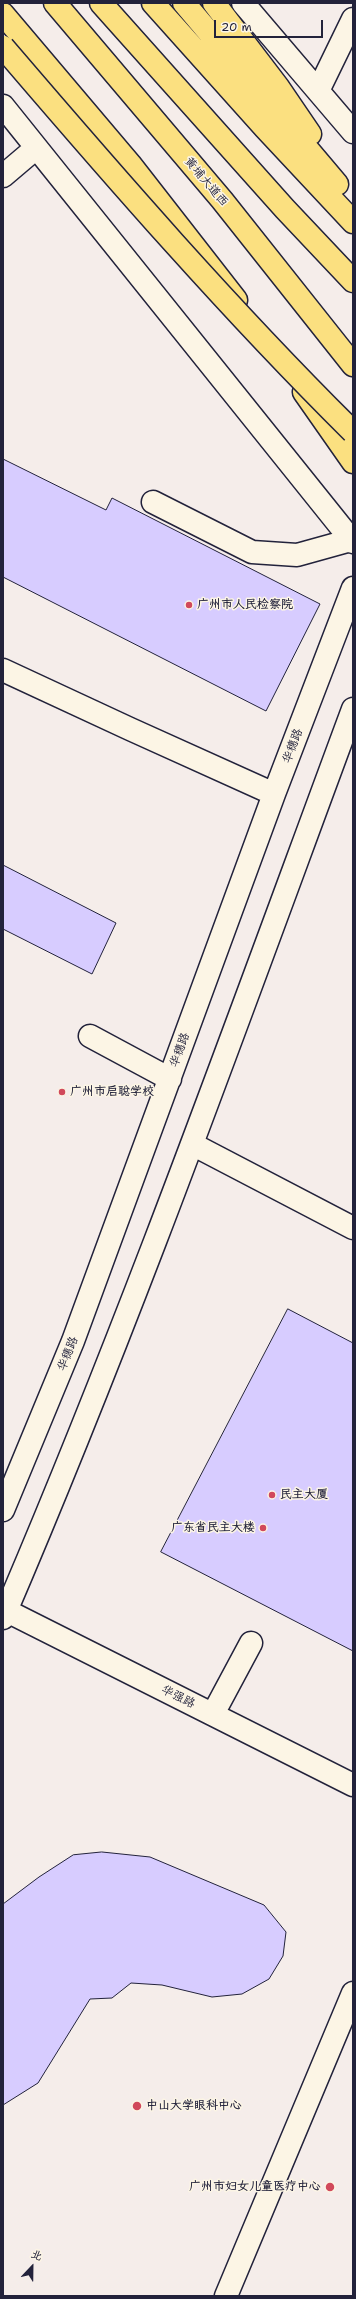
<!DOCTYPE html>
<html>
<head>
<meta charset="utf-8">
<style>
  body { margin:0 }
  #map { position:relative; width:356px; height:2299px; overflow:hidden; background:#f5edea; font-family:"Shantell Sans","LXGW WenKai TC",sans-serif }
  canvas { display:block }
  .frame { position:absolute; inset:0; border:4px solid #22223b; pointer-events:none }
  .north { position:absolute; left:12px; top:2247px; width:40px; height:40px; -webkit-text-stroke:3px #fcf5e5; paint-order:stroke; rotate:22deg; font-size:11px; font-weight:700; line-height:16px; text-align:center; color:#22223b }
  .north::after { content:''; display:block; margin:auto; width:14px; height:18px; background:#22223b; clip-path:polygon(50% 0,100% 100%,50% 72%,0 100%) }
  .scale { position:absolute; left:214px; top:20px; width:109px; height:18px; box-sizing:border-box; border:2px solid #22223b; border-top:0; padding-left:5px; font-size:12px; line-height:14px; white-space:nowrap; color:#22223b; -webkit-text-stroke:3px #fcf5e5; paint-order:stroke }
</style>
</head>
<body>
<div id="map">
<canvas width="356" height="2299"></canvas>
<div class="frame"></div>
<div class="north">北</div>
<div class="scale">20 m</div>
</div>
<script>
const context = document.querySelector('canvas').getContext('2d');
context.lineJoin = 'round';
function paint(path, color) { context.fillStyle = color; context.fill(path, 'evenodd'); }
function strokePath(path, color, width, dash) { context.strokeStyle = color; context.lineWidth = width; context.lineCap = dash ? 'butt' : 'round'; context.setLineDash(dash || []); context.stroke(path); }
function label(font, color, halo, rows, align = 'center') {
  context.font = font + ' "Shantell Sans","LXGW WenKai TC",sans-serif'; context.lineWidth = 3; context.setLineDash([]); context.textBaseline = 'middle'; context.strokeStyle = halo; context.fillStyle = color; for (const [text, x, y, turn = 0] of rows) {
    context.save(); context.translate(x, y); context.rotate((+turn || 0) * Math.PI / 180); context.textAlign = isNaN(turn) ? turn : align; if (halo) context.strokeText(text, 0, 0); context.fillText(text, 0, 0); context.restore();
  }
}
const building = new Path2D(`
  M3 459 106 510 112 498 320 604 266 711 3 577Z
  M3 865 116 923 92 974 3 929Z
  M288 1309 353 1343V1651L161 1552Z
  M102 1852 150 1857 264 1905 286 1932 283 1956 269 1979 242 1994 212 1997 162 1985 131 1983 112 1998 90 1999 38 2083 3 2105V1904L39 1877 73 1855Z`);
paint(building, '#d7ccff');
strokePath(building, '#22223b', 1);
const minor = new Path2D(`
  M243 3 353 132
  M318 91 353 19
  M3 106 353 542
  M3 176 36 148
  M153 502 252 552 297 555 351 540
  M3 670 130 729 274 794
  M90 1036 170 1079
  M192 1144 353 1228
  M3 1510 73 1341 274 794 353 588
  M3 1609 353 1785
  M3 1618C131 1320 240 1014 353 709
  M213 1714 251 1643
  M226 2296 353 1993`);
const major = new Path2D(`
  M55 3 222 200 353 365
  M101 3 285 209 353 281`);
const highway = new Path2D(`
  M153 3 265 128 353 222
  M184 3 337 184
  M214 3 278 87 310 134
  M3 14 130 164 236 300
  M304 392 353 462`);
strokePath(minor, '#22223b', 25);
strokePath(major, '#22223b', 25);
strokePath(highway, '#22223b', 25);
strokePath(minor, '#fcf5e5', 22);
strokePath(major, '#fbe080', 22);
strokePath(highway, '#fbe080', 22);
const highwayBridge = new Path2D(`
  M3 47C116 179 230 310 353 432`);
strokePath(highwayBridge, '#22223b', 25, []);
strokePath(highwayBridge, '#fbe080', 22);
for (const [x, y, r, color] of [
  [189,605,4,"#d1495b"],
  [62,1092,4,"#d1495b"],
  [272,1495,4,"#d1495b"],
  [263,1528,4,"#d1495b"],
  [137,2106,5,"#d1495b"],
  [330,2187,5,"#d1495b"]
]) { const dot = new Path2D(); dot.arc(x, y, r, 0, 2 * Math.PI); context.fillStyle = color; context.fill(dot); strokePath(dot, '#fcf5e5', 1.5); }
label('12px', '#22223b', '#fcf5e5', [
  ["黄埔大道西",206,182,50],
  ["华穗路",293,746,-69],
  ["华穗路",180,1050,-70],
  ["华穗路",68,1354,-68],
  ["华强路",178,1697,27]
]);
label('bold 12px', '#22223b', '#fcf5e5', [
  ["广州市人民检察院",197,605],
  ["广州市启聪学校",70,1092],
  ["民主大厦",280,1495],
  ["广东省民主大楼",255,1528,"right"],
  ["中山大学眼科中心",146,2106],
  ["广州市妇女儿童医疗中心",321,2187,"right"]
], 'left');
</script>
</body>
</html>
